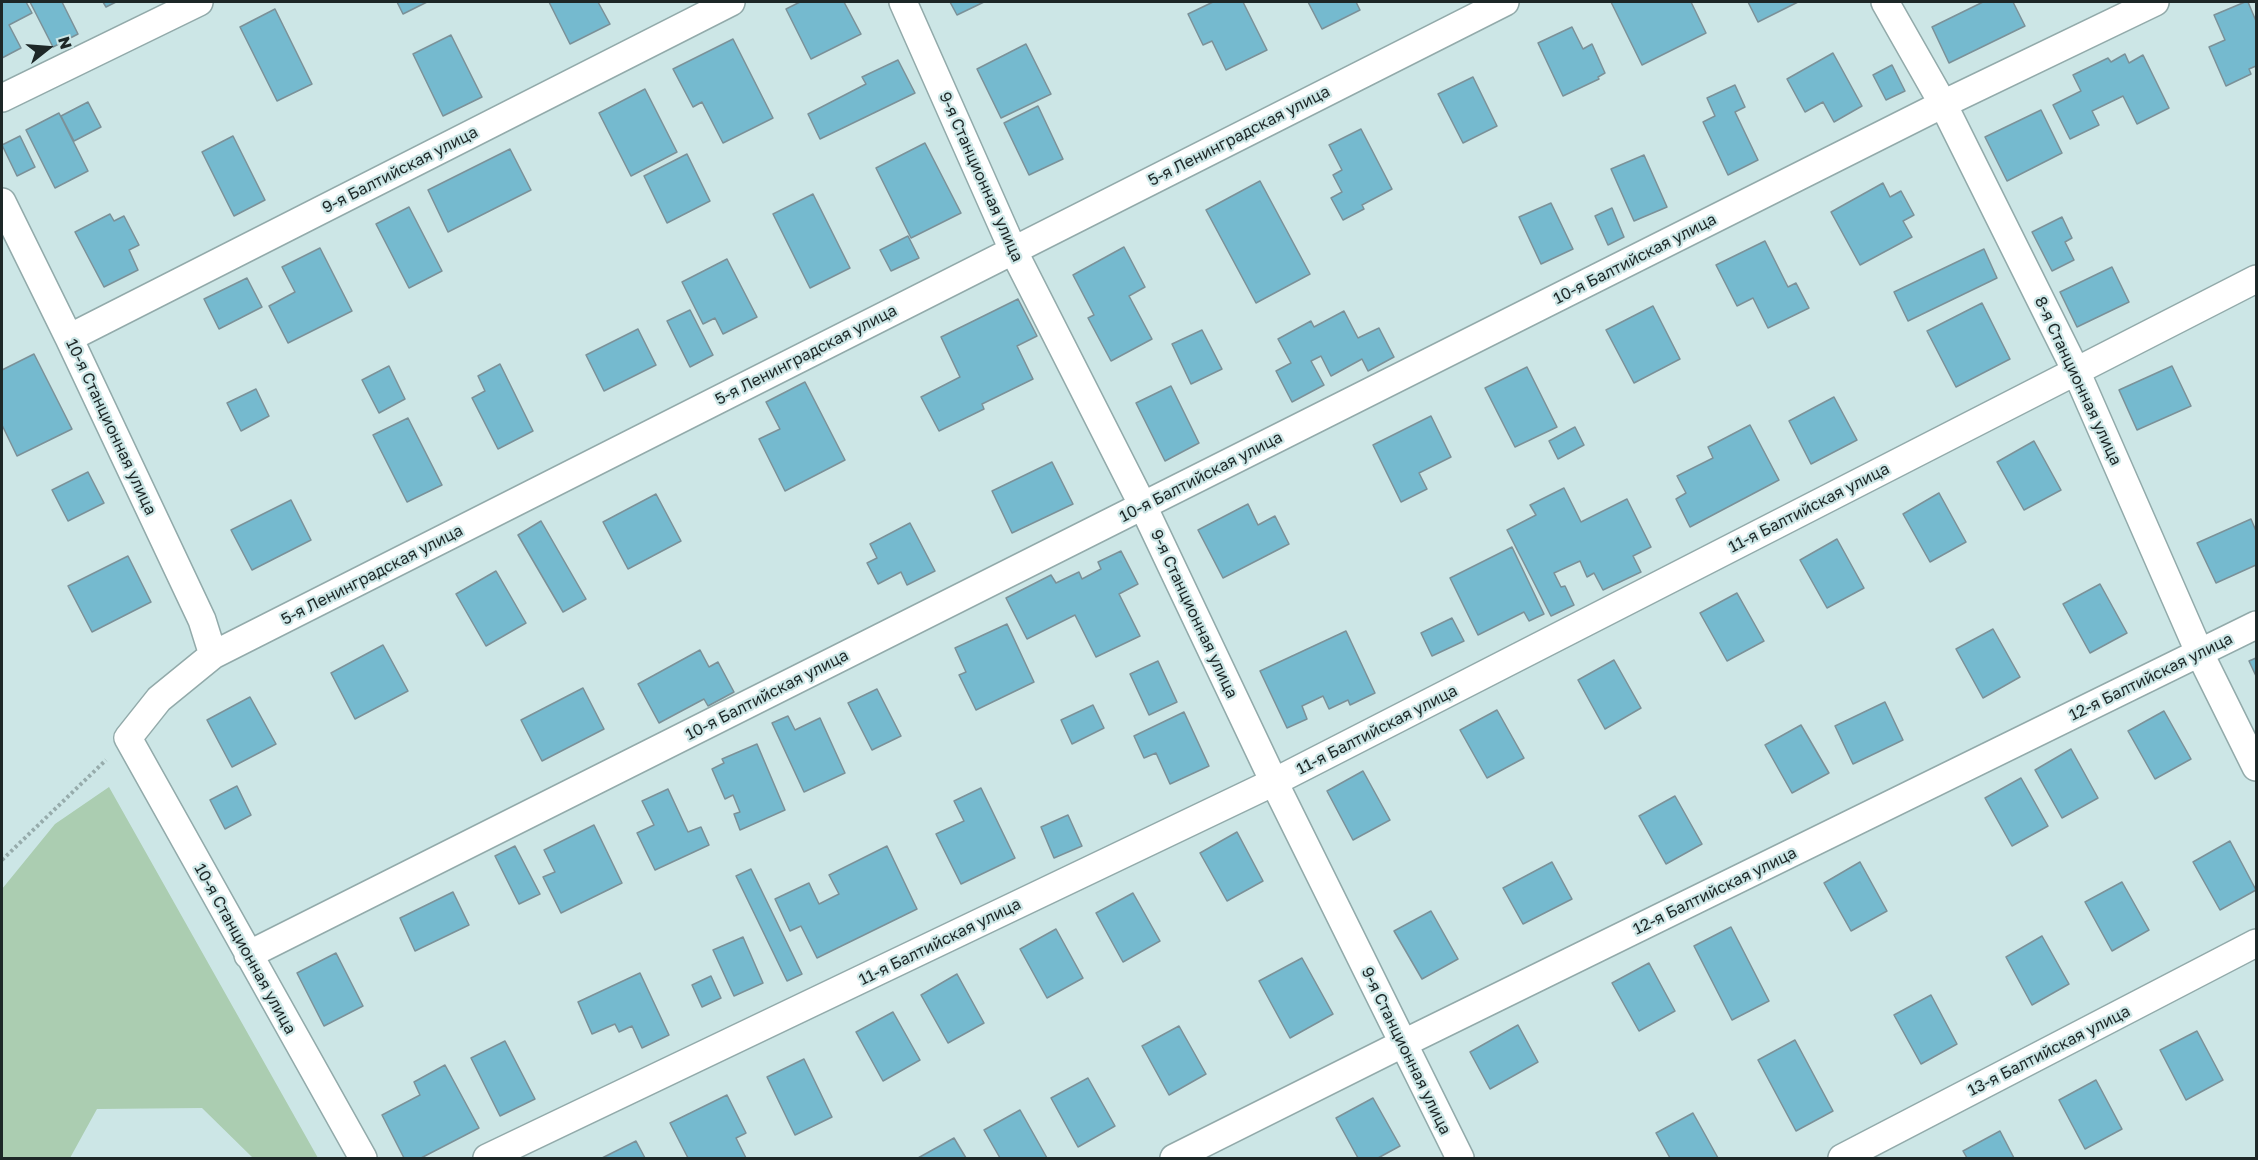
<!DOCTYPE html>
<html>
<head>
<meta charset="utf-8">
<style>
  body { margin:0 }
  #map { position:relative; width:2258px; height:1160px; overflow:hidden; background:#cce6e6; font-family:"Golos Text",sans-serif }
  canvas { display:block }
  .frame { position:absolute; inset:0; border:3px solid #1d2727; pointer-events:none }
  .north { position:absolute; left:18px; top:18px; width:60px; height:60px; -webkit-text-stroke:4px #cce6e6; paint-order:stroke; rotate:73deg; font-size:16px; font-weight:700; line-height:24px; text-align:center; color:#1d2727 }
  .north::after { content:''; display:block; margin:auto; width:21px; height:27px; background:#1d2727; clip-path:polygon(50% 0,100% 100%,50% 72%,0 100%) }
</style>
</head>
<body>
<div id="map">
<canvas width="2258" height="1160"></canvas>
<div class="frame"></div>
<div class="north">N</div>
</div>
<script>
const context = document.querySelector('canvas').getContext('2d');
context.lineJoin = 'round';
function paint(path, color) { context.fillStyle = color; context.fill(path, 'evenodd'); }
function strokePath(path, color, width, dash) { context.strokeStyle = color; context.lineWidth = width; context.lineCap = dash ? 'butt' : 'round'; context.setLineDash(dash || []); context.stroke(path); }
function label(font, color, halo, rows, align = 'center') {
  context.font = font + ' "Golos Text",sans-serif'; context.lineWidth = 4.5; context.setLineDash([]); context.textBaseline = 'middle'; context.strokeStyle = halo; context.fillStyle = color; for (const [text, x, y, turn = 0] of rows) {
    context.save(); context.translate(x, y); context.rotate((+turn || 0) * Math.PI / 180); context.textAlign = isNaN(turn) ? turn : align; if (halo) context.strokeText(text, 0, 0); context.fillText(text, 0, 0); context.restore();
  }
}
paint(new Path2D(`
  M109 787 318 1158H253L202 1108 97 1109 70 1158H2V889L55 824Z`), '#abcdb1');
const building = new Path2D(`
  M2 2H26L32 13 9 25 21 48 2 58Z
  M30 2H62L78 34 53 47Z
  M103 2H116L106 7Z
  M397 2H427L403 14Z
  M549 2H598L610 24 570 44Z
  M800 2H844L861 34 811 59 786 9Z
  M950 2H984L957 15Z
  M1213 2H1243L1267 50 1226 70 1212 41 1203 45 1188 14Z
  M1308 2H1356L1360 10 1322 29Z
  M1611 2H1691L1706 33 1642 65Z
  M1748 2H1798L1758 22Z
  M1983 2H2013L2025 26 1949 63 1932 27Z
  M2245 2H2248L2256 21V66L2249 69 2251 74 2226 86 2209 47 2225 40 2214 15Z
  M275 9 312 84 277 101 240 27Z
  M1572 27 1583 49 1592 44 1605 73 1598 77 1599 79 1563 96 1538 43Z
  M451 35 482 97 443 116 413 54Z
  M733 39 773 118 723 143 702 102 693 107 673 69Z
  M1026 44 1051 94 1001 118 977 69Z
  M1833 53 1862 106 1834 122 1823 102 1805 112 1787 79Z
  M2125 54 2129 63 2143 55 2169 108 2137 124 2123 96 2092 111 2099 125 2070 139 2053 105 2081 91 2073 75 2108 58 2111 62Z
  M898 60 915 93 820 139 808 114 866 84 862 77Z
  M1892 65 1905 91 1886 100 1873 75Z
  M1473 77 1497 126 1463 143 1438 94Z
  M1735 85 1745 107 1735 112 1758 160 1728 175 1703 122 1715 116 1707 98Z
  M645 89 677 152 631 176 599 113Z
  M88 102 101 127 74 141 61 116Z
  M1038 106 1063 159 1029 175 1004 123Z
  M2041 110 2062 153 2007 181 1985 137Z
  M59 113 88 171 55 188 26 130Z
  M1361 129 1392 189 1362 205 1364 209 1343 220 1331 198 1342 192 1333 175 1342 170 1329 145Z
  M20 136 35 167 17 176 2 145Z
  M233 136 265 200 234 216 202 152Z
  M925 143 961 213 911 238 876 168Z
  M510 149 531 190 448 232 428 190Z
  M687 154 710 201 667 223 644 176Z
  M1644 155 1667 207 1634 221 1611 169Z
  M1260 181 1310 274 1256 303 1206 210Z
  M1883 183 1890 197 1901 191 1914 215 1903 221 1912 237 1860 265 1831 212Z
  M813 194 850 268 810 288 773 214Z
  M1551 203 1573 249 1541 264 1519 217Z
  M409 207 442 271 409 288 376 224Z
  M1612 208 1624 237 1608 245 1595 216Z
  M110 214 114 221 124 216 139 245 129 250 138 270 104 287 75 232Z
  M2062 217 2072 238 2065 242 2074 260 2052 271 2032 232Z
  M908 236 919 258 891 271 880 250Z
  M1765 241 1788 287 1796 283 1809 308 1768 328 1753 298 1737 306 1716 265Z
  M1124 247 1145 287 1129 296 1152 339 1111 361 1088 318 1094 315 1073 275Z
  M320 248 352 311 288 343 269 306 295 292 282 267Z
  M1984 249 1997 278 1908 321 1894 292Z
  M727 259 757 317 723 334 715 318 703 324 682 282Z
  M2112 267 2129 302 2077 327 2060 292Z
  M247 278 262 307 219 329 204 299Z
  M1018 299 1037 336 1017 346 1033 379 982 404 984 409 939 431 921 397 960 377 941 337Z
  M1982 303 2010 359 1956 387 1927 331Z
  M1653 306 1680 359 1634 383 1606 330Z
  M690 310 713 355 690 367 667 321Z
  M1344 311 1358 338 1379 328 1394 357 1368 371 1362 359 1331 376 1321 356 1311 361 1324 385 1292 402 1276 371 1291 363 1278 339 1311 321 1314 327Z
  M638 329 656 365 604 391 586 355Z
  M1202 330 1222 369 1191 384 1172 344Z
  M34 354 72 429 17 456 2 425V370Z
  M500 364 533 431 498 449 472 398 485 391 478 376Z
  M389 366 405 399 379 413 362 380Z
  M2172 366 2191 406 2137 430 2119 390Z
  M1527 367 1557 427 1515 447 1485 388Z
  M805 382 845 460 785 491 759 439 780 429 766 402Z
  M1171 386 1199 443 1165 461 1136 403Z
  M256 389 269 416 241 431 227 403Z
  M1834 397 1857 440 1811 464 1789 421Z
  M1431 416 1451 457 1419 473 1427 489 1401 502 1373 445Z
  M408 418 442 485 407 502 373 435Z
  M1750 425 1779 480 1690 527 1676 499 1686 493 1677 476 1713 458 1708 447Z
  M1575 427 1584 445 1558 459 1549 441Z
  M2034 441 2061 490 2024 510 1997 462Z
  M1052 462 1073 504 1012 533 992 491Z
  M88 472 104 503 68 521 52 490Z
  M1564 488 1581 522 1627 499 1651 547 1633 556 1641 572 1603 590 1594 573 1587 577 1580 561 1554 573 1561 587 1565 586 1574 605 1551 616 1507 530 1536 515 1530 505Z
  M1939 493 1966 542 1930 562 1903 514Z
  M656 494 681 541 628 569 603 522Z
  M291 500 311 540 252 570 231 530Z
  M1248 504 1258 525 1275 516 1289 544 1223 578 1198 530Z
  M2251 519 2256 531V565L2216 583 2197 543Z
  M541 521 586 599 563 612 518 535Z
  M910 523 935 571 907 585 901 572 878 584 867 563 877 558 870 544Z
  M1837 539 1864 588 1827 608 1800 560Z
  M1512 547 1544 614 1529 621 1524 612 1478 635 1450 578Z
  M1121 551 1138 584 1119 594 1140 636 1096 657 1075 615 1027 639 1006 598 1051 575 1056 583 1079 572 1082 579 1101 569 1098 562Z
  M128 556 151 602 92 632 68 586Z
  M496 571 526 623 486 646 456 594Z
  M2100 584 2127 633 2090 653 2063 604Z
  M1737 593 1764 641 1727 661 1700 613Z
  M1452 618 1464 641 1432 656 1421 633Z
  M1007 624 1034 682 976 710 959 675 966 672 955 648Z
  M1993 629 2020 677 1983 698 1956 649Z
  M1346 631 1375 693 1350 705 1348 700 1329 709 1323 696 1302 706 1307 719 1287 728 1260 671Z
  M383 645 408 691 355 719 331 673Z
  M700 650 709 667 718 662 734 692 708 706 704 699 659 723 638 684Z
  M2256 658V676L2249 661Z
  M1614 660 1641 708 1605 729 1578 680Z
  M1158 661 1177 702 1149 715 1130 674Z
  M583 688 604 729 542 761 521 720Z
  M877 689 901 736 872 750 848 703Z
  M250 697 276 744 232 767 207 720Z
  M1885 702 1903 740 1853 764 1835 726Z
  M1093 705 1104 728 1072 744 1061 720Z
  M1497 710 1524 758 1487 778 1460 730Z
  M2164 711 2191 759 2155 779 2128 731Z
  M1184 712 1209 766 1170 784 1156 753 1144 758 1134 736Z
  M788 716 795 730 820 718 845 773 804 792 772 723Z
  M1801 725 1829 773 1792 793 1765 745Z
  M757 744 785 810 740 830 734 814 740 812 733 795 725 799 712 769 724 763 722 759Z
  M2071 749 2098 798 2062 818 2035 770Z
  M1363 771 1390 820 1353 840 1327 791Z
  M2021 778 2048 826 2012 846 1985 798Z
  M237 786 251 815 225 829 210 800Z
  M981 788 1015 858 961 884 936 834 964 821 954 801Z
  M668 789 688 832 701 827 709 845 655 870 637 833 654 825 642 801Z
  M1675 796 1702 844 1666 864 1639 816Z
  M1068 815 1082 846 1054 858 1041 827Z
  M594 825 622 883 561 913 543 877 555 872 544 850Z
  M1237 832 1263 881 1227 901 1200 853Z
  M2230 841 2256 890 2220 910 2193 862Z
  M515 846 540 894 519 904 495 856Z
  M887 846 917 909 817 958 801 926 790 931 775 899 809 883 819 904 839 894 829 875Z
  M1552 862 1572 899 1523 924 1503 888Z
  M1860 862 1887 911 1851 931 1824 883Z
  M751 869 802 974 787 981 736 876Z
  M2122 882 2149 930 2112 951 2085 902Z
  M453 892 469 925 415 951 400 918Z
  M1133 893 1160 941 1123 962 1096 913Z
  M1431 911 1458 959 1422 979 1394 931Z
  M1731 927 1769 1001 1732 1020 1694 946Z
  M1056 929 1083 978 1047 998 1020 949Z
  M2042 936 2069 984 2032 1005 2006 957Z
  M743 937 763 983 734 996 713 950Z
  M336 953 363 1006 324 1026 297 973Z
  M1302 958 1333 1014 1290 1038 1259 981Z
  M1649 963 1675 1011 1639 1031 1612 983Z
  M640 973 669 1035 642 1048 632 1026 619 1032 615 1024 592 1034 578 1002Z
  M957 974 984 1023 948 1043 921 995Z
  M711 976 721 998 702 1007 692 985Z
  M1931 995 1957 1044 1921 1064 1894 1015Z
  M893 1012 920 1060 883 1081 856 1032Z
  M1518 1025 1538 1062 1490 1089 1470 1052Z
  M1179 1026 1206 1074 1169 1095 1142 1046Z
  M2197 1031 2223 1080 2186 1100 2160 1050Z
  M1795 1040 1833 1111 1796 1131 1758 1060Z
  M505 1041 535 1099 500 1116 471 1058Z
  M804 1059 832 1117 795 1135 767 1077Z
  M445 1065 479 1128 421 1158H404L382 1115 420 1095 414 1082Z
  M1088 1078 1115 1126 1078 1147 1051 1098Z
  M2096 1080 2122 1129 2085 1149 2059 1100Z
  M727 1095 746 1133 736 1138 746 1158H688L670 1123Z
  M1373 1098 1400 1146 1378 1158H1358L1336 1118Z
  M1020 1110 1047 1158H1000L984 1130Z
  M1693 1113 1718 1158H1670L1656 1133Z
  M2000 1131 2014 1158H1967L1963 1151Z
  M954 1138 966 1158H918Z
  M636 1141 645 1158H602Z`);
paint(building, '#75bacf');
strokePath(building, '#7b9198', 1.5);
const minor = new Path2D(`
  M903 2 1013 250 1143 506 1274 782 1460 1158
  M1885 2 1943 104 2076 371 2200 654 2256 767
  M2 98 199 2
  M2 202 69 338 202 620 213 655
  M69 338 731 2
  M248 955 1943 104 2155 2
  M363 1158 128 738 159 699 213 655 1505 2
  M487 1158 1274 782 2256 279
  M1174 1158 1402 1044 2256 625
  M1842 1158 2256 943`);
strokePath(minor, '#92aaaa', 30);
strokePath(new Path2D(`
  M2 860 106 760`), '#96abab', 4, [3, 3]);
strokePath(minor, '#fff', 27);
label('16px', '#1d2727', '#cce6e6', [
  ["5-я Ленинградская улица",1239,136,-27],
  ["9-я Балтийская улица",400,170,-27],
  ["9-я Станционная улица",981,177,66],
  ["10-я Балтийская улица",1635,259,-27],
  ["5-я Ленинградская улица",806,355,-27],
  ["8-я Станционная улица",2078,381,65],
  ["10-я Станционная улица",111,427,65],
  ["10-я Балтийская улица",1201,477,-27],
  ["11-я Балтийская улица",1809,508,-27],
  ["5-я Ленинградская улица",372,575,-27],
  ["9-я Станционная улица",1194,614,65],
  ["12-я Балтийская улица",2151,677,-26],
  ["10-я Балтийская улица",767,695,-27],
  ["11-я Балтийская улица",1377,730,-27],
  ["12-я Балтийская улица",1715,891,-26],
  ["11-я Балтийская улица",940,942,-26],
  ["10-я Станционная улица",245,949,61],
  ["9-я Станционная улица",1406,1051,64],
  ["13-я Балтийская улица",2049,1051,-27]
]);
</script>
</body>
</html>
